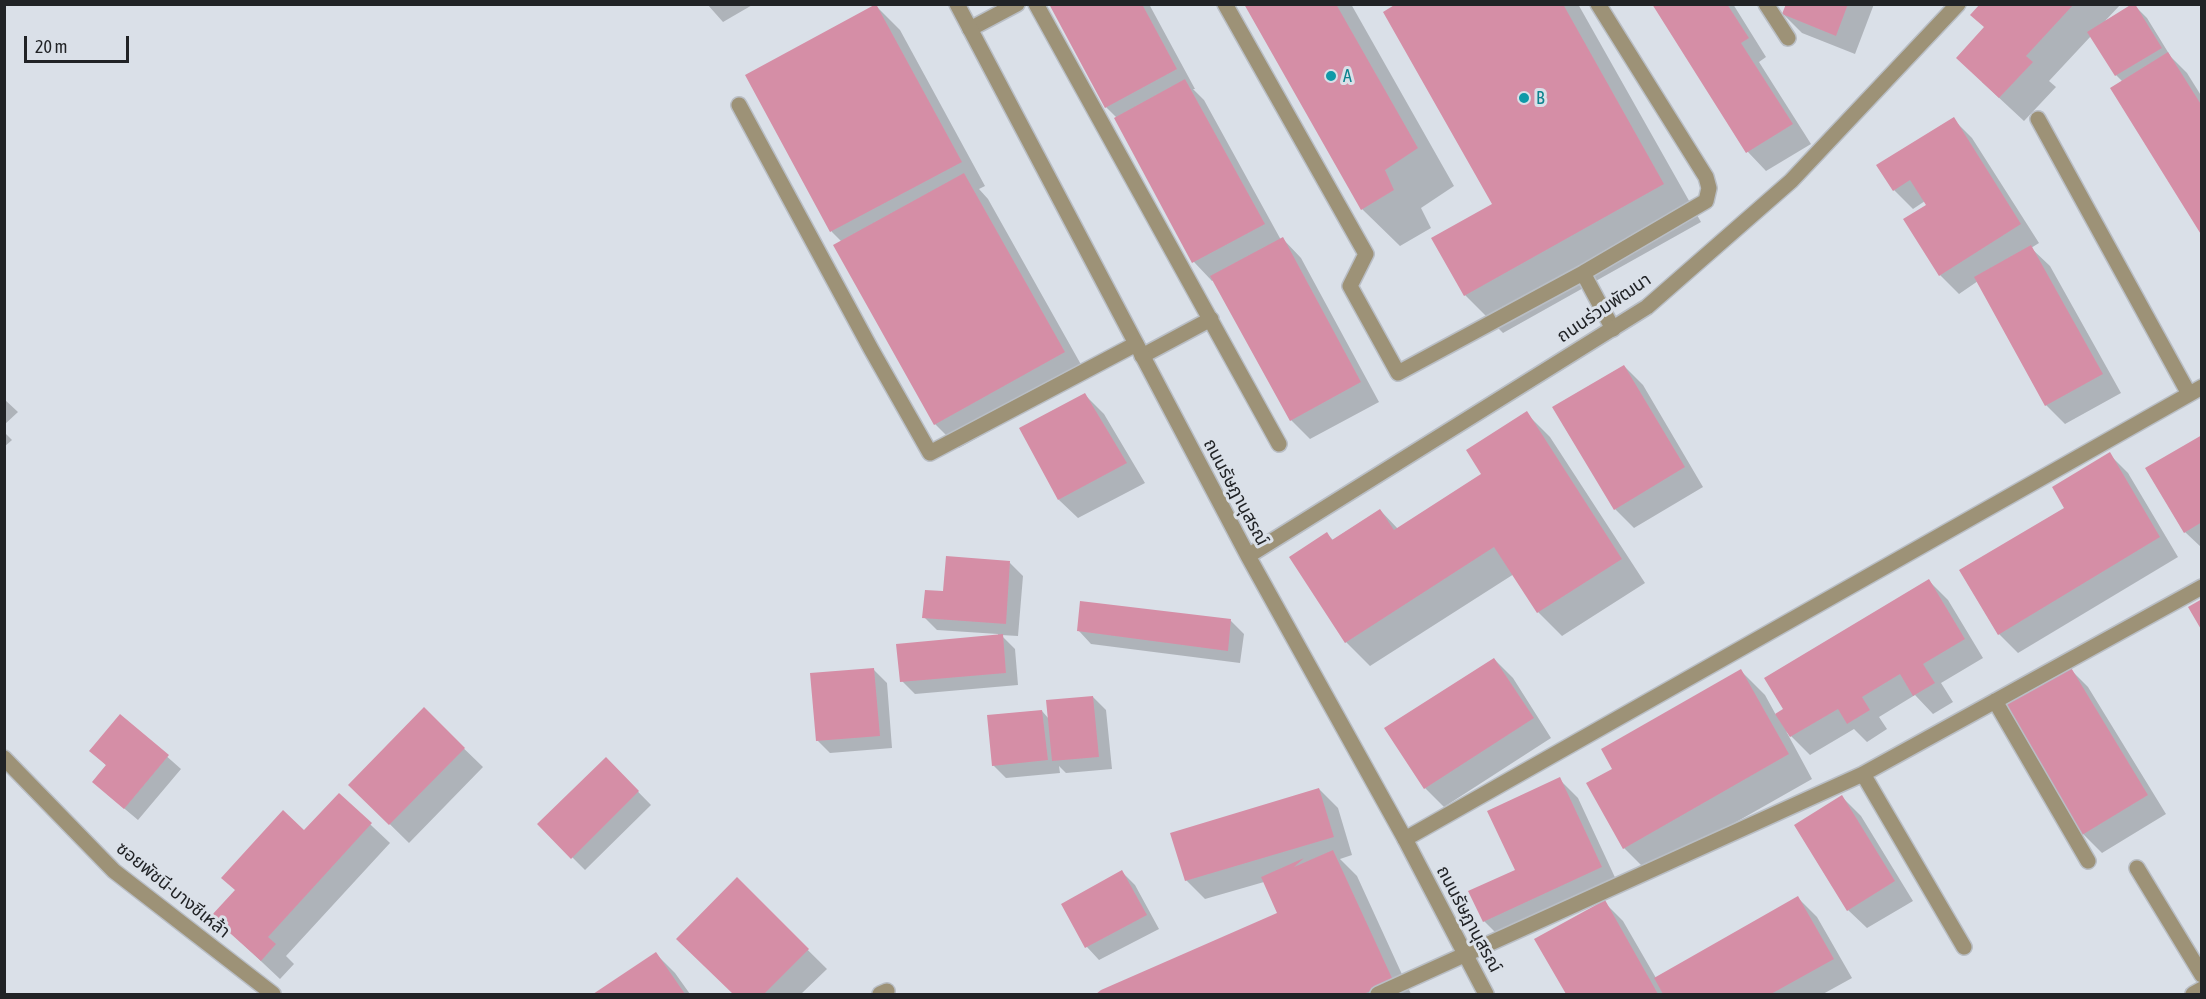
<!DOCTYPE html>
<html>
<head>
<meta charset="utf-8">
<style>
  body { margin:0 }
  #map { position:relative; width:2206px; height:999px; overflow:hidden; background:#dae0e8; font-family:"Asap Condensed",sans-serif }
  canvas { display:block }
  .frame { position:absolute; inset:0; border:6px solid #212326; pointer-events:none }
  .scale { position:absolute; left:24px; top:36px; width:105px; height:27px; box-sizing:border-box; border:3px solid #212326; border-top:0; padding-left:8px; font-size:18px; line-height:21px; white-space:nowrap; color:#212326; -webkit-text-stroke:4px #dae0e8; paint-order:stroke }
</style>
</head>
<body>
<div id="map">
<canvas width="2206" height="999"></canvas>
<div class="frame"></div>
<div class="scale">20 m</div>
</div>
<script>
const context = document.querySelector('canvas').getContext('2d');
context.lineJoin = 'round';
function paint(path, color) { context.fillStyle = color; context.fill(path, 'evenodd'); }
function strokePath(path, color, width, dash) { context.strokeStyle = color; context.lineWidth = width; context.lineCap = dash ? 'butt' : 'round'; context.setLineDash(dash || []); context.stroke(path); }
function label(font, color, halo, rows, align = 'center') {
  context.font = font + ' "Asap Condensed","Noto Sans Thai",sans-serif'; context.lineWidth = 6; context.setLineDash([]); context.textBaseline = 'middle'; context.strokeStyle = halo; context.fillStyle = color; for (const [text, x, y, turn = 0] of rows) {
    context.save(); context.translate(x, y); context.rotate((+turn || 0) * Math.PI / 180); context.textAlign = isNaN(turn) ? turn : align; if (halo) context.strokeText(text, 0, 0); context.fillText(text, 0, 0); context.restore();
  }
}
paint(new Path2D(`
  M707 4H754L723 22Z
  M1050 4H1149L1195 89H1193L1204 100 1281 240 1283 239 1301 258 1379 402 1310 439 1291 420 1214 280 1212 281 1194 262 1116 119 1117 118 1106 107Z
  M1245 4H1351L1454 186 1421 208 1431 228 1400 246 1362 209Z
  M1399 4H1578L1701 222 1503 333 1465 295 1494 204Z
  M1654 4H1733L1766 57 1759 62 1811 144 1766 171 1748 152Z
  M1787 4H1874L1855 54 1802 33 1783 14Z
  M1982 4H2121L2105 21 2134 5 2147 18 2171 57 2187 73 2202 97V233L2123 82 2116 75 2091 36 2049 81 2056 87 2024 121 1982 82 1985 28Z
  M876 6 900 30 985 186 979 189 988 199 1088 377 959 448 935 424 842 242 832 232 747 75Z
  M1953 119 1972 138 2039 243 2031 248 2050 266 2121 393 2065 424 2046 405 1978 281 1959 294 1940 275 1928 206 1925 201 1913 209 1894 190Z
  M1624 366 1643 385 1703 487 1634 528 1615 509Z
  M1085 395 1104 414 1145 483 1078 518 1059 500Z
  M4 399 18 412 4 425Z
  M1526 413 1550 437 1645 583 1562 636 1538 612 1514 574 1370 666 1346 642 1327 534 1333 540 1380 510 1398 529 1483 475Z
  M4 432 12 440 4 447Z
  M2202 437V548L2185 532Z
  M2109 454 2128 473 2178 557 2018 653 1999 634 2066 508Z
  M1010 563 1023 576 1018 636 1001 635 1015 649 1018 685 915 694 902 681 998 636V634L937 630 924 617 944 593Z
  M1929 581 1948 600 1983 658 1941 683 1953 702 1933 714 1915 695 1879 717 1887 729 1867 742 1854 729 1810 755 1786 731 1812 779 1648 872 1624 848 1614 769 1741 671 1765 695 1776 715 1785 710Z
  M1231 621 1244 634 1240 663 1091 644 1079 631Z
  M1494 659 1513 678 1551 738 1444 807 1425 788Z
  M2069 668 2088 687 2166 814 2102 853 2083 834Z
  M874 670 887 683 892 748 830 753 817 740Z
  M1093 697 1106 710 1112 769 1066 773 1059 766 1060 773 1006 778 993 765 1042 711 1049 719Z
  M424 710 483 767 409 843 350 785Z
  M121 716 181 769 138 820 107 794V766L91 751Z
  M606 759 651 805 585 870 539 824Z
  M1559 779 1578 798 1619 886 1503 940 1484 921 1517 871Z
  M1319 789 1338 808 1352 855 1340 859 1357 876 1411 994H1099L1279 914 1264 882 1205 899 1186 880Z
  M339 795 390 843 286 956 294 964 280 979 213 916 305 832Z
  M1842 797 1861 816 1913 901 1867 928 1848 910Z
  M1122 872 1135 885 1159 929 1099 960 1087 947 1063 904Z
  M737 880 827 969 801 994H735L678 939Z
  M1798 898 1817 917 1852 978 1823 994H1567L1536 940 1604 902 1623 921 1656 978Z
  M656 954 675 973 690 994H597Z`), '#0003');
paint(new Path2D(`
  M876 4 962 162 830 232 745 75Z
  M1049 4H1142L1177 69 1105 108Z
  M1244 4H1336L1418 148 1385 170 1394 190 1361 210Z
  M1396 4H1563L1664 184 1464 296 1431 238 1492 204 1383 12Z
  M1652 4H1727L1749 38 1741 43 1793 124 1746 153Z
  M1786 4H1848L1836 36 1782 14Z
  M1980 4H2074L2026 56 2033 62 1999 98 1956 58 1984 27 1970 15Z
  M2132 4H2135L2162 48 2115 76 2087 32Z
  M2168 52 2202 106V236L2110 88Z
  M1185 79 1265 224 1192 263 1114 118Z
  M1954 117 2021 224 1939 276 1903 219 1926 205 1910 180 1893 191 1876 165Z
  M964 173 1065 352 934 425 833 245Z
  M1283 237 1361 382 1290 421 1210 276Z
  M2031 245 2103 374 2045 406 1974 277Z
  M1624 365 1685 467 1614 510 1552 407Z
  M1085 393 1127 463 1058 500 1019 428Z
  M1527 411 1622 559 1537 613 1494 547 1345 643 1289 557 1327 532 1332 540 1380 509 1394 530 1481 474 1466 450Z
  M2202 435V522L2184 533 2145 468Z
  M2110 452 2160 537 1998 635 1959 570 2064 508 2052 487Z
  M946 556 1010 561 1006 624 922 618 925 590 943 591Z
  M1929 579 1965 639 1923 664 1935 683 1913 696 1900 674 1862 697 1870 710 1847 724 1838 709 1790 737 1775 714 1783 709 1764 678Z
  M2202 599V631L2188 607Z
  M1080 601 1231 619 1228 651 1077 631Z
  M1003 634 1006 673 900 682 896 644Z
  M1494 658 1534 718 1424 789 1384 728Z
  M2070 666 2148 795 2082 835 2004 706Z
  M874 668 880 736 816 741 810 673Z
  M1741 669 1789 754 1623 849 1586 783 1612 769 1601 749Z
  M1093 696 1099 757 1052 761 1046 700Z
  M424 707 465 748 389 825 348 785Z
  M1042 710 1048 760 992 766 987 715Z
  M120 714 169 755 124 809 92 782 106 765 89 751Z
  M606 757 639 791 571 859 537 824Z
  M1560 777 1602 867 1483 922 1468 891 1515 870 1487 811Z
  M1319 788 1334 837 1185 881 1170 833Z
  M339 793 372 823 268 937 276 944 261 961 211 916 235 890 221 878 283 810 304 830Z
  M1842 795 1895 881 1847 911 1794 825Z
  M1333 850 1392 978 1382 987 1363 994H1096L1101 990 1277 913 1261 877 1304 858 1294 867Z
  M1122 870 1147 915 1085 948 1061 904Z
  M737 877 809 949 764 994H733L676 939Z
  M1798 896 1834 959 1771 994H1663L1654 978Z
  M1605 900 1658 994H1566L1534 939Z
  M656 952 685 994H593Z`), '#d58ea6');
const service = new Path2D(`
  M1225 4 1366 254 1350 286 1398 373 1583 273 1706 201 1709 188 1706 177 1598 4
  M739 105 871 349 930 453 1136 344
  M1583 273 1613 329`);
const minor = new Path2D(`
  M1036 4 1279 444
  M1766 4 1788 38
  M970 29 1017 4
  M2038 119 2189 394
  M1142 356 1211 319
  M1995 701 2088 861
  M4 758 114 871 273 994
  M1863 774 1964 947
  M1405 839 2202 387
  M2137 868 2202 975
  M880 994 887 991
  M1378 994 1863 774 2202 587
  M2193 994 2202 989`);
const tertiary = new Path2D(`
  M957 4 1248 556 1405 839 1486 994
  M1248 556 1647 307 1791 181 1958 4`);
strokePath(service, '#b9bec5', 18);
strokePath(minor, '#b9bec5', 18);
strokePath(tertiary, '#b9bec5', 18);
strokePath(service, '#9d9277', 15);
strokePath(minor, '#9d9277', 15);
strokePath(tertiary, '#9d9277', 15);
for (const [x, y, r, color] of [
  [1331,76,6,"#0f9aa8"],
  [1524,98,6,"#0f9aa8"]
]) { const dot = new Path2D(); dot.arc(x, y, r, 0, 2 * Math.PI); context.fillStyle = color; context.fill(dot); strokePath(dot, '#dae0e8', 2); }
label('18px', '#0d838f', '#dae0e8', [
  ["A",1343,76],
  ["B",1536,98]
], 'left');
label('18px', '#212326', '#dae0e8', [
  ["ถนนร่วมพัฒนา",1604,308,-34],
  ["ถนนรัษฎานุสรณ์",1236,492,62],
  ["ซอยพัชนี-บางชีเหล้า",173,890,39],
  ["ถนนรัษฎานุสรณ์",1469,919,62]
]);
</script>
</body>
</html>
